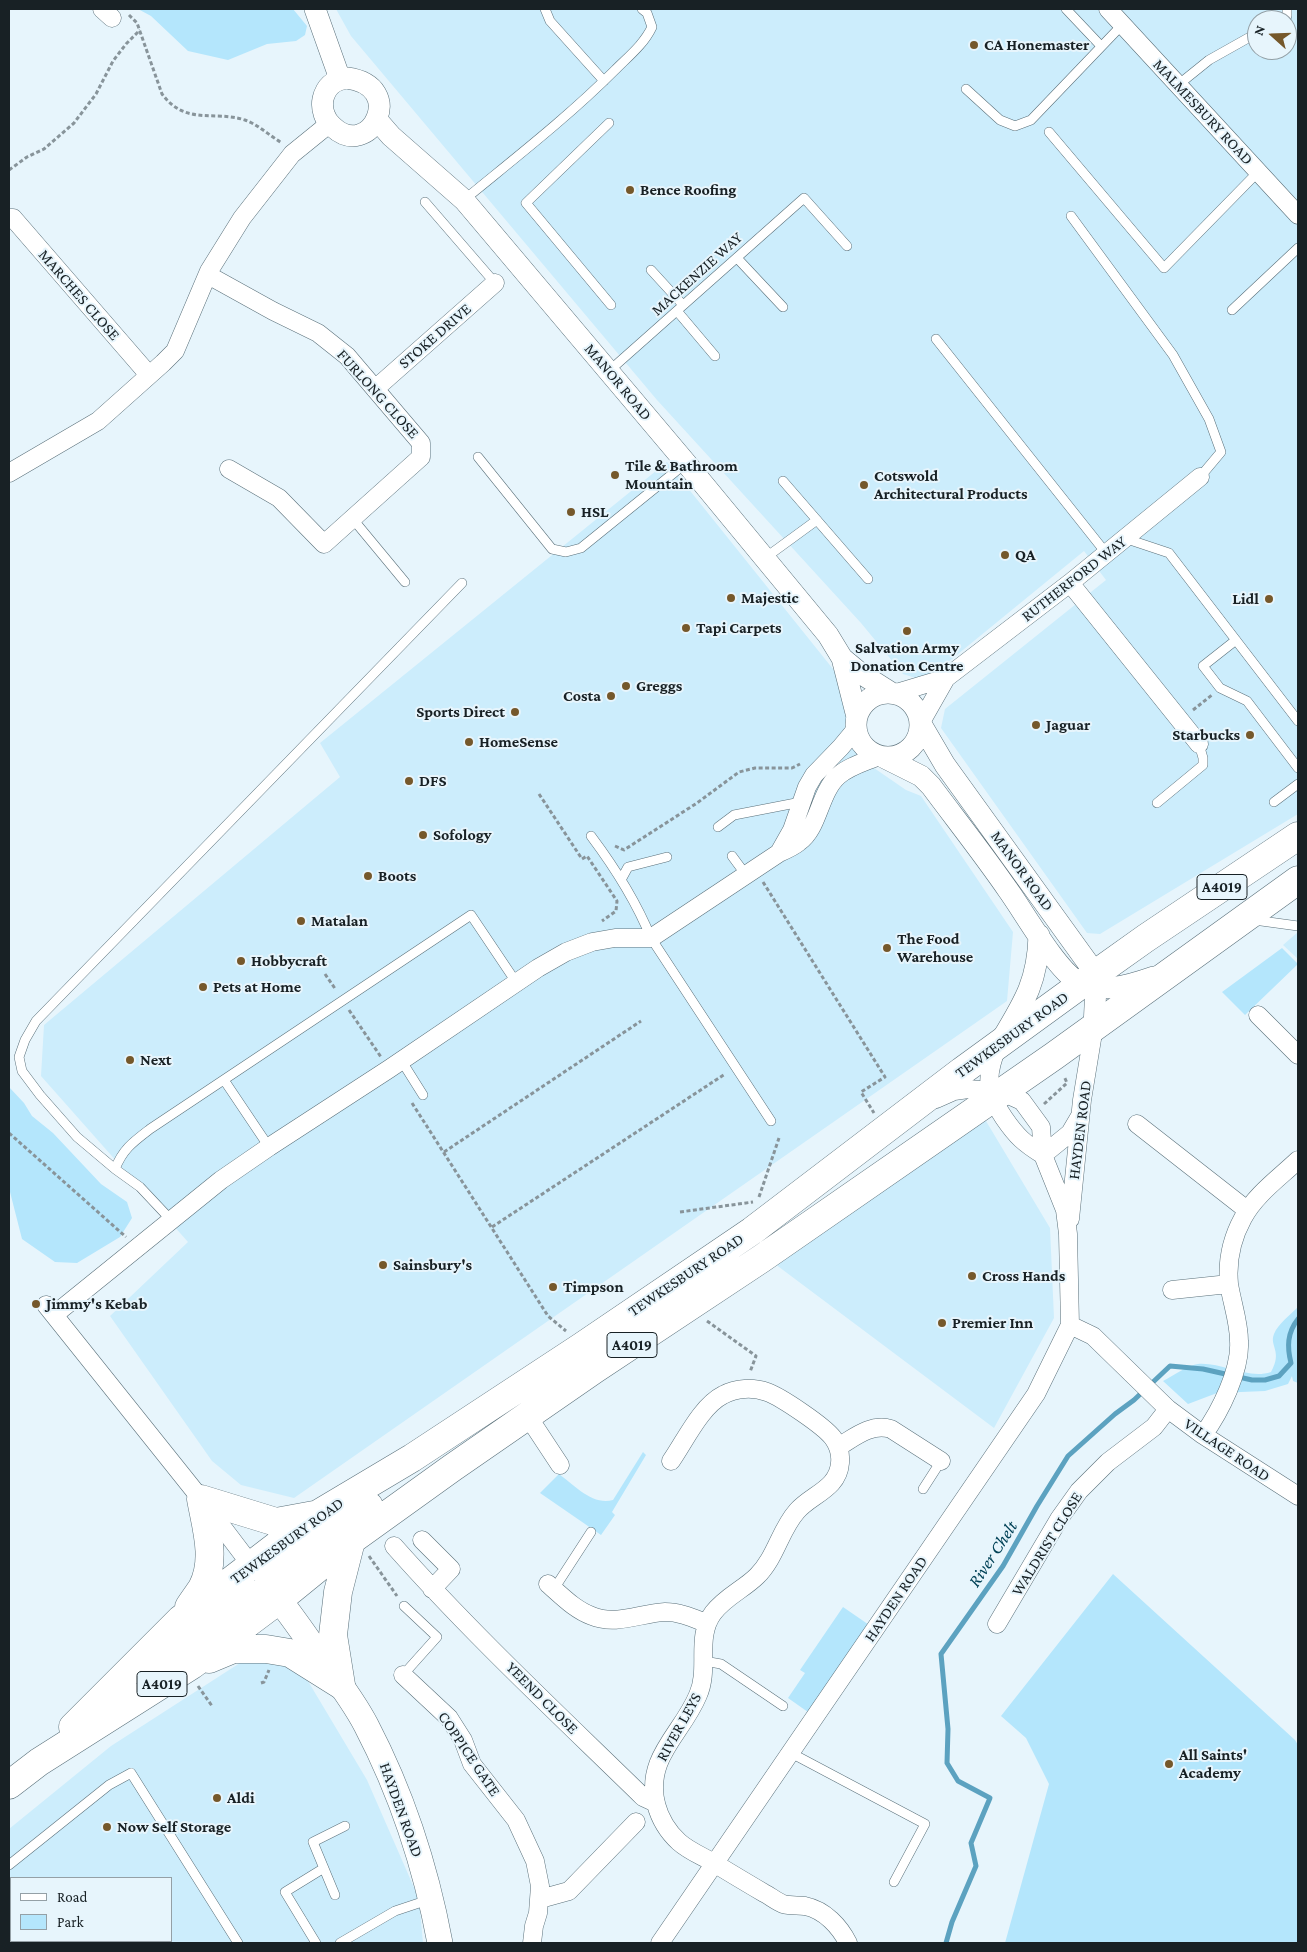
<!DOCTYPE html>
<html>
<head>
<meta charset="utf-8">
<style>
  body { margin:0 }
  #map { position:relative; width:1307px; height:1952px; overflow:hidden; background:#e7f5fc; font-family:"Crimson Pro",serif }
  canvas { display:block }
  .frame { position:absolute; inset:0; border:10px solid #182125; pointer-events:none }
  .legend { position:absolute; left:10px; top:1877px; width:162px; height:65px; box-sizing:border-box; background:#e7f5fc; border:1px solid #94a0a6; margin:0; padding:6px 9px; list-style:none; font-size:15px; color:#182125 }
  .legend li { display:flex; align-items:center; gap:10px; height:25px }
  .legend b { width:25px; border:1px solid #94a0a6 }
  .north { position:absolute; left:1247px; top:10px; width:50px; height:50px; box-sizing:border-box; background:#e7f5fc; border:1px solid #94a0a6; border-radius:50%; rotate:290deg; font-size:14px; font-weight:700; line-height:20px; text-align:center; color:#182125 }
  .north::after { content:''; display:block; margin:auto; width:18px; height:22px; background:#75582b; clip-path:polygon(50% 0,100% 100%,50% 72%,0 100%) }
</style>
</head>
<body>
<div id="map">
<canvas width="1307" height="1952"></canvas>
<div class="frame"></div>
<ul class="legend">
<li><b style="height:6px;background:#fff"></b>Road</li>
<li><b style="height:14px;background:#b4e6fc"></b>Park</li>
</ul>
<div class="north">N</div>
</div>
<script>
const context = document.querySelector('canvas').getContext('2d');
context.lineJoin = 'round';
function paint(path, color) { context.fillStyle = color; context.fill(path, 'evenodd'); }
function strokePath(path, color, width, dash) { context.strokeStyle = color; context.lineWidth = width; context.lineCap = dash ? 'butt' : 'round'; context.setLineDash(dash || []); context.stroke(path); }
function label(font, color, halo, rows, align = 'center') {
  context.font = font + ' "Crimson Pro",serif'; context.lineWidth = 4; context.setLineDash([]); context.textBaseline = 'middle'; context.strokeStyle = halo; context.fillStyle = color; for (const [text, x, y, turn = 0] of rows) {
    context.save(); context.translate(x, y); context.rotate((+turn || 0) * Math.PI / 180); context.textAlign = isNaN(turn) ? turn : align; if (halo) context.strokeText(text, 0, 0); context.fillText(text, 0, 0); context.restore();
  }
}
paint(new Path2D(`
  M336 9H1298V814L1100 934 1087 933 941 728 945 709 1106 580 1084 551 925 681 903 674 861 623 657 400 351 36ZM1257 20H1287V50H1257Z
  M667 462 837 674 846 717 858 757 906 790 921 796 1013 932 1007 1001 294 1498 241 1485 212 1461 110 1316 188 1242 41 1076 44 1025 340 777 320 743Z
  M1298 932V959L1283 945Z
  M983 1116 1050 1228 1054 1318 994 1428 775 1264Z
  M257 1652 302 1671 367 1780 419 1899 423 1943H50L48 1941H171V1878H11V1902L9 1899V1829L111 1746Z`), '#ccedfc');
paint(new Path2D(`
  M138 9H293L307 26 305 35 296 41 267 44 228 60 188 51 151 16Z
  M1282 948 1298 964 1245 1015 1222 992Z
  M9 1087 24 1103 32 1116 53 1133 101 1184 127 1202 132 1218 120 1237 77 1263 55 1262 22 1239 9 1188Z
  M1298 1307V1383L1293 1381 1292 1376 1288 1384 1265 1391 1217 1393 1188 1404 1163 1381C1172 1376 1189 1365 1198 1364 1222 1362 1248 1380 1271 1372 1283 1351 1269 1346 1274 1334 1278 1324 1290 1315 1298 1307Z
  M643 1452 646 1455 612 1512 615 1515 601 1535 540 1493 559 1474C574 1485 593 1506 613 1500Z
  M1113 1574 1295 1740 1298 1745V1943H1005L1049 1784 1026 1738 1001 1716Z
  M843 1607 875 1629 815 1717 788 1698 805 1673 800 1670Z`), '#b4e6fc');
strokePath(new Path2D(`
  M946 1943 952 1922 976 1866 971 1843 990 1798 958 1781 947 1763 948 1729 941 1654 1003 1566 1037 1506 1068 1456 1115 1414 1134 1400 1170 1366 1203 1369 1252 1380H1265L1279 1376 1291 1363C1287 1347 1287 1333 1298 1319`), '#5ca2c0', 5);
const service = new Path2D(`
  M545 9 550 21 604 81
  M1066 9 1101 46
  M1280 20 1287 16V9
  M1178 85 1209 60 1257 33
  M966 89 1000 120 1015 126 1031 120 1122 25
  M609 123 526 203 611 305
  M1049 132 1164 268 1258 172
  M464 200C515 158 568 117 615 70 629 56 644 44 652 27L647 13 642 9
  M425 202 495 283
  M1071 216 1173 355 1209 419 1221 452 1200 477
  M737 258 783 307
  M651 270 683 305
  M1232 310 1298 248
  M677 311 715 356
  M936 339 1106 553
  M609 371 804 198 847 246
  M478 457 552 549 566 552 581 548 686 463
  M783 481 868 579
  M352 518 405 582
  M1124 538 1169 553 1298 721
  M765 558 817 520
  M1236 640 1203 666 1220 688 1247 701 1298 768
  M1274 802 1298 784
  M1157 803 1203 765V758L1199 744
  M718 827 734 815 801 802
  M591 836C615 868 636 901 651 938L771 1121
  M732 856 746 875
  M622 878 628 867 667 857
  M1254 920 1298 926
  M401 1060 423 1095
  M224 1080 269 1147
  M115 1169C123 1149 133 1142 150 1129L471 915 516 982
  M171 1220 140 1187 115 1169 77 1137 40 1095 22 1071 19 1057 25 1040 36 1021 462 583
  M923 1489 941 1461
  M554 1589 591 1532
  M704 1661 721 1664 783 1706
  M403 1675 437 1637 404 1606
  M791 1753 925 1824 894 1882
  M9 1865 109 1785 131 1773 238 1943
  M335 1895 313 1842 345 1826
  M316 1943 285 1892 324 1868
  M340 1943 395 1911 428 1900`);
const minor = new Path2D(`
  M102 9 112 18
  M1108 9 1298 215
  M9 218H13L149 375
  M208 275 273 311 318 333 347 356 421 443V457L324 544 279 498 229 469
  M375 389 495 283
  M9 473 98 421 163 363 175 351 209 271 242 218 292 154 329 124
  M1070 583 1199 744
  M896 693 946 678 1070 583 1200 477
  M921 722 946 678
  M779 853 792 830 807 787 814 775 841 747 856 729
  M1258 1015 1298 1055
  M998 1045C986 1074 985 1091 1004 1118 1017 1137 1024 1143 1043 1155
  M1137 1124 1247 1210
  M1043 1155 1070 1133 1080 1116
  M1070 1219 1082 1100 1094 1027
  M1172 1290 1229 1284
  M46 1305 201 1499 251 1565
  M54 1315 221 1180 269 1147 389 1069 538 968 566 952 592 942 615 938H651L779 853C786 850 793 847 799 842 819 828 819 793 838 776 849 766 865 762 879 756
  M1070 1325 1093 1336 1168 1409 1203 1435 1298 1496
  M527 1415 560 1465
  M1203 1435C1220 1412 1241 1370 1239 1341 1239 1322 1232 1303 1229 1284 1227 1262 1232 1238 1243 1218 1255 1195 1279 1178 1298 1160
  M838 1447C855 1437 871 1423 891 1429L941 1461
  M671 1461C685 1441 701 1406 723 1395 736 1388 753 1387 767 1392 781 1397 824 1426 833 1438 838 1445 841 1454 840 1463 838 1489 812 1494 797 1511 780 1530 776 1557 757 1576 744 1589 725 1597 713 1613 695 1638 710 1668 698 1695 682 1734 645 1757 656 1804 660 1819 668 1832 679 1842 689 1851 702 1856 714 1863 730 1873 747 1883 764 1893 770 1896 776 1901 783 1904 791 1906 798 1905 805 1906 825 1910 840 1927 848 1943
  M422 1540 451 1569 432 1589
  M394 1546C472 1634 559 1715 643 1797L656 1803
  M548 1584C562 1596 575 1610 592 1616 616 1626 641 1613 665 1612 680 1612 693 1618 706 1623
  M997 1624 1059 1519 1079 1491 1108 1462 1154 1427 1168 1409
  M403 1675 449 1718 463 1740 472 1764 516 1820 535 1861 540 1886 538 1913 534 1926 532 1943
  M540 1899 569 1891 636 1822
  M660 1943 1036 1394 1070 1325 1068 1234 1065 1210 1043 1155 1041 1127 1022 1101 1002 1092 968 1089 954 1091 936 1099`);
const tertiary = new Path2D(`
  M315 9 340 79
  M347 78C408 86 370 161 333 127 325 121 321 109 323 99 326 86 334 80 347 78Z
  M378 121 391 136 464 200 686 463 828 635 842 658 857 717
  M842 658 860 673 890 692
  M856 725a32 32 0 1 1 64 0a32 32 0 1 1-64 0Z
  M921 724 945 765 1090 966 1096 986 1094 1027
  M883 757 921 776 931 786C957 821 984 855 1008 890 1024 912 1056 969 1077 981 1103 994 1128 986 1154 977
  M1002 1039C1025 1001 1038 980 1039 935`);
const secondary = new Path2D(`
  M267 1585C286 1607 302 1631 319 1655 335 1677 353 1700 366 1725 401 1792 426 1868 440 1943`);
const trunk = new Path2D(`
  M251 1565 271 1570 280 1568 369 1506
  M189 1607C193 1601 198 1594 202 1588 217 1560 206 1527 201 1499L276 1522 314 1515
  M209 1659 233 1649H266L290 1653 341 1685
  M150 1671 246 1596C257 1592 268 1597 280 1599
  M341 1685 333 1635 338 1592 351 1541
  M73 1727 181 1619 318 1514 412 1458 581 1347 752 1231 962 1071 1094 975 1146 938 1298 836
  M9 1785 39 1762 192 1665 280 1599 356 1537 452 1468 595 1369 761 1259 1054 1056 1298 880`);
strokePath(service, '#5a707a', 10);
strokePath(minor, '#5a707a', 19);
strokePath(tertiary, '#5a707a', 22);
strokePath(secondary, '#5a707a', 26);
strokePath(trunk, '#5a707a', 29);
strokePath(new Path2D(`
  M129 15 137 23 162 94C186 126 213 110 245 120 257 124 270 136 282 143
  M9 170 27 157 44 149 74 123 96 94 113 61 126 44 140 30
  M1193 710 1212 695
  M539 794 582 859 587 856 617 901 616 911 602 921
  M615 846 624 850 697 803 739 772 755 768H792L800 764
  M763 882 885 1077 861 1092 874 1113
  M325 974 336 990
  M349 1010 381 1057
  M412 1103 548 1316 566 1331
  M1044 1104 1067 1083 1064 1076
  M9 1133 126 1237
  M444 1152 641 1021
  M759 1197 779 1138
  M680 1212 753 1202
  M492 1227 725 1074
  M707 1321 756 1356 750 1372
  M369 1556 397 1596
  M261 1683 264 1682 269 1670
  M198 1686 212 1706`), '#88949a', 3, [4, 2.5]);
strokePath(service, '#fff', 9);
strokePath(minor, '#fff', 18);
strokePath(tertiary, '#fff', 21);
strokePath(secondary, '#fff', 25);
strokePath(trunk, '#fff', 28);
for (const [x, y, r, color] of [
  [974,45,5,"#75582b"],
  [630,190,5,"#75582b"],
  [615,475,5,"#75582b"],
  [864,485,5,"#75582b"],
  [571,512,5,"#75582b"],
  [1005,555,5,"#75582b"],
  [731,598,5,"#75582b"],
  [1269,599,5,"#75582b"],
  [686,628,5,"#75582b"],
  [907,631,5,"#75582b"],
  [626,686,5,"#75582b"],
  [611,696,5,"#75582b"],
  [515,712,5,"#75582b"],
  [1036,725,5,"#75582b"],
  [1250,735,5,"#75582b"],
  [469,742,5,"#75582b"],
  [409,781,5,"#75582b"],
  [423,835,5,"#75582b"],
  [368,876,5,"#75582b"],
  [301,921,5,"#75582b"],
  [887,948,5,"#75582b"],
  [241,961,5,"#75582b"],
  [203,987,5,"#75582b"],
  [130,1060,5,"#75582b"],
  [383,1265,5,"#75582b"],
  [972,1276,5,"#75582b"],
  [553,1287,5,"#75582b"],
  [36,1304,5,"#75582b"],
  [942,1323,5,"#75582b"],
  [1169,1764,5,"#75582b"],
  [217,1798,5,"#75582b"],
  [107,1827,5,"#75582b"]
]) { const dot = new Path2D(); dot.arc(x, y, r, 0, 2 * Math.PI); context.fillStyle = color; context.fill(dot); strokePath(dot, '#e7f5fc', 2); }
for (const [x, y, w] of [
  [1222,887,50],
  [632,1345,50],
  [162,1684,50]
]) { const box = new Path2D(); box.roundRect(x - w / 2, y - 12.5, w, 25, 4); context.fillStyle = '#e7f5fc'; context.fill(box); strokePath(box, '#182125', 1); }
label('bold 15px', '#182125', null, [
  ["A4019",1222,887],
  ["A4019",632,1345],
  ["A4019",162,1684]
]);
label('bold 16px', '#182125', '#e7f5fc', [
  ["CA Honemaster",984,45],
  ["Bence Roofing",640,190],
  ["Tile & Bathroom",625,466],
  ["Mountain",625,484],
  ["Cotswold",874,476],
  ["Architectural Products",874,494],
  ["HSL",581,512],
  ["QA",1015,555],
  ["Majestic",741,598],
  ["Lidl",1259,599,"right"],
  ["Tapi Carpets",696,628],
  ["Salvation Army",907,648,"center"],
  ["Donation Centre",907,666,"center"],
  ["Greggs",636,686],
  ["Costa",601,696,"right"],
  ["Sports Direct",505,712,"right"],
  ["Jaguar",1046,725],
  ["Starbucks",1240,735,"right"],
  ["HomeSense",479,742],
  ["DFS",419,781],
  ["Sofology",433,835],
  ["Boots",378,876],
  ["Matalan",311,921],
  ["The Food",897,939],
  ["Warehouse",897,957],
  ["Hobbycraft",251,961],
  ["Pets at Home",213,987],
  ["Next",140,1060],
  ["Sainsbury's",393,1265],
  ["Cross Hands",982,1276],
  ["Timpson",563,1287],
  ["Jimmy's Kebab",46,1304],
  ["Premier Inn",952,1323],
  ["All Saints'",1179,1755],
  ["Academy",1179,1773],
  ["Aldi",227,1798],
  ["Now Self Storage",117,1827]
], 'left');
label('16px', '#182125', '#e7f5fc', [
  ["MALMESBURY ROAD",1203,112,47],
  ["MACKENZIE WAY",697,274,-42],
  ["MARCHES CLOSE",79,295,49],
  ["STOKE DRIVE",435,336,-41],
  ["MANOR ROAD",618,382,50],
  ["FURLONG CLOSE",378,394,48],
  ["RUTHERFORD WAY",1074,579,-38],
  ["MANOR ROAD",1022,871,54],
  ["TEWKESBURY ROAD",1012,1035,-36],
  ["HAYDEN ROAD",1080,1130,-83],
  ["TEWKESBURY ROAD",686,1275,-34],
  ["VILLAGE ROAD",1227,1450,34],
  ["TEWKESBURY ROAD",287,1541,-36],
  ["WALDRIST CLOSE",1047,1544,-58],
  ["HAYDEN ROAD",896,1599,-56],
  ["YEEND CLOSE",542,1698,45],
  ["RIVER LEYS",679,1727,-61],
  ["COPPICE GATE",469,1754,56],
  ["HAYDEN ROAD",401,1810,70]
]);
label('italic 18px', '#024257', '#e7f5fc', [
  ["River Chelt",993,1554,-57]
]);
</script>
</body>
</html>
